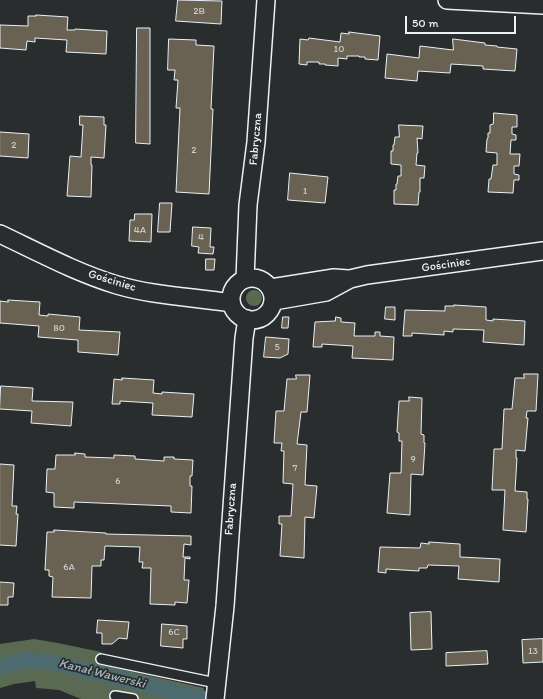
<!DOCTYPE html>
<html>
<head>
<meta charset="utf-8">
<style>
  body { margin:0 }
  #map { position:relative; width:543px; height:699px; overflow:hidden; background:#2a2d2e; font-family:Itim,sans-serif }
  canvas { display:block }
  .scale { position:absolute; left:405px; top:16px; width:111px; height:18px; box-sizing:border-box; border:2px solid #e8f1f8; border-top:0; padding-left:5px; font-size:12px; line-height:14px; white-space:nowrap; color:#e8f1f8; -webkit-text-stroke:3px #2a2d2e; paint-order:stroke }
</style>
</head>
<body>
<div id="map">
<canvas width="543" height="699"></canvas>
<div class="scale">50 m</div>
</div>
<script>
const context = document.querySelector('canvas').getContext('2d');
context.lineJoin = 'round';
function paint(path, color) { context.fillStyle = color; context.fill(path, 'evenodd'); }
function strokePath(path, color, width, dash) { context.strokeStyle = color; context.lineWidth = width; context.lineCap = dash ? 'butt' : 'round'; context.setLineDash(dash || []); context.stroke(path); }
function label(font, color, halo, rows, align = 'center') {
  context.font = font + ' Itim,sans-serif'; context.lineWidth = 3.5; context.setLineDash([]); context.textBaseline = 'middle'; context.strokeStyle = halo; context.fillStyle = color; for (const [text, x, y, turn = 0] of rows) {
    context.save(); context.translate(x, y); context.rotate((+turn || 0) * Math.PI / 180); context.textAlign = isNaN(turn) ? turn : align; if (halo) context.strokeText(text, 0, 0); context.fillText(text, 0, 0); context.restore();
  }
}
paint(new Path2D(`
  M246 298a8 8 0 1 1 16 0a8 8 0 1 1-16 0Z
  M34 639 58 643 101 652 98 664 204 688 203 699H81L59 690 36 688 35 681 14 684 0 688V644Z`), '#5a6a52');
strokePath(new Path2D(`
  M0 667 25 660 51 662 204 699`), '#4d6b6f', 16);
const building = new Path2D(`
  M178 0 222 1 221 24 176 21Z
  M36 15 68 17 67 30H75V29L107 31 106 54 66 52 67 40 35 38V42L27 41 26 50 0 48V25L28 26V16H36Z
  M137 28H150V144L136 143Z
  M349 32 380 36 378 60 365 59V57H359V56H347V59L338 58V66L325 65V64H319V62H307V65L299 64 300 39 308 40 309 38 340 42 341 33 349 34Z
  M169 39 196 40V45L214 46 211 109H213L209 194 176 192 180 108H176L178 80H174L175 70H168Z
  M453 39 485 43V45L497 46V47L517 49 515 71 483 69V66L451 64 450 73 418 71 417 81 385 78 387 54 419 58 420 46 453 50Z
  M494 113 517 115V127H512V134L516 135V140H511L510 154H520L519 166H514V174L519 175V180H514L513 193 488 192 489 179H491L493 165H497V153L486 152 487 139 488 138V133H490V125L493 124Z
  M80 116 104 117V125H106L104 158 91 157V165H92L91 197 67 196 70 156 81 157 83 125H80Z
  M399 125 423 126 422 139 417 138 418 153H417L416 165 425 166 424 178H420V192H419L418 205 394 204V190H396V184H397L398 176H401V165L391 164V151H393V145H394L395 137H399Z
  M0 132 29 134 28 158 0 156Z
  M290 173 328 177 325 203 288 200Z
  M160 203H172L170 232H158Z
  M135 214H152L151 242 129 241 130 220H134Z
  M193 227 211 228 210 247H214L213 254 198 253 199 247 192 246Z
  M206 259H215L214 270H206Z
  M8 300 40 302 39 315 48 316V314L80 317 79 330 120 332 118 355 78 352V340L38 337 39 326 0 323V301L8 302Z
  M454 305 486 307V320L493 321V319L525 321 524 345 483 342 484 330 453 329V332L444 331V335L412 333V336H403L405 310 445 311V306H454Z
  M386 307H395V320L385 319Z
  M283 317H289L288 328H282Z
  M336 317 341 318V322L355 323 354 336H375V332H380V336L394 337 393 360 352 358 353 346 322 344V347H313L315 322 335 321Z
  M266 337 289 339 288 354 280 358 264 357Z
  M524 374H538L536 411H527L526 418H528L525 451 516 450V458H517L515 491 527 492V499H528L526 532 503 530 505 490H492L494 449H502L504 409H512L515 378H524Z
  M296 375H310L307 412H301L297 444 307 445 305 485 317 486 314 518 305 517 304 558 280 556 282 524H279V516H291L293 484 283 483 284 451H281L282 443H274L276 411H284L287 379H296Z
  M122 378 154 380 153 393 162 394V392L194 394 192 417 152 415 153 403 120 401V404H112L114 379 122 380Z
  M1 386 33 388 32 401 73 402 71 426 31 423 32 411 0 409Z
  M409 397 422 398 421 434 424 435V443H425L423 475 411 474 410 515 387 513 390 473H401L402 441H399V433L397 432 399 401H409Z
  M75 453 85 454V457L114 458V455L135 456V459L164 461V457H174V459L193 460 192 476H190V486H192L191 513 171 512V506L74 502V508L54 507V493L46 492 47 469H55L56 455H75Z
  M0 464 14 465 12 506H17L16 514H18L16 546 0 545Z
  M54 530 106 533V534L191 536V545L184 544 183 557H190V559L185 558 184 580H189L187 603 175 602V605L150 604 151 568H142L143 562H139L140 547 105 546 104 560H101V566H92L91 598 52 597 53 577 49 576V570H45L47 532H54Z
  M429 542 460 544V557L500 559 499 582 458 579 459 566 428 565 427 568H419V571L386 569V573L378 572 380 547 420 548 421 543 429 544Z
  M0 582 14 583 13 597H8V605H0Z
  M431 612 432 649 411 650 410 613Z
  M98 620 129 622 127 639 119 638 112 644H102V633H97Z
  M162 624 187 626V639H183V648L161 646Z
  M543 639V662L523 663 522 640Z
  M487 651 488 664 446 666V653Z`);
paint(building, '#696151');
strokePath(building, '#e8f1f8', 1);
const service = new Path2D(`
  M101 659 216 683
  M115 696 133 699`);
const minor = new Path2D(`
  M447 0 543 5
  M0 234C38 252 77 273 117 285 154 296 194 297 231 303
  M231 299a21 21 0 1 1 42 0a21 21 0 1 1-42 0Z
  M245 279 248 205 256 142 266 0
  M271 288 334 278 348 279
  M274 301 326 292 350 279 367 275 543 251
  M215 699 225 606 244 338 247 319`);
strokePath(service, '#e8f1f8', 12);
strokePath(minor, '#e8f1f8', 20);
strokePath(service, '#2a2d2e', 9);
strokePath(minor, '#2a2d2e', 17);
label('10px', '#c8cdce', null, [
  ["2B",199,11],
  ["10",339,49],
  ["2",14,145],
  ["2",194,150],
  ["1",305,191],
  ["4A",140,230],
  ["4",201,237],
  ["80",59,328],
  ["5",277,347],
  ["9",413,459],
  ["7",295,468],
  ["6",118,481],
  ["6A",69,567],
  ["6C",174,632],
  ["13",533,651]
]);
label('12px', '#e8f1f8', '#2a2d2e', [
  ["Fabryczna",256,139,-85],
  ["Gościniec",446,265,-8],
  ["Gościniec",112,281,17],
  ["Fabryczna",231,509,-86]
]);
label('italic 13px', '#a2b5ba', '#2a2d2e', [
  ["Kanał Wawerski",102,674,14]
]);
</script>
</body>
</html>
